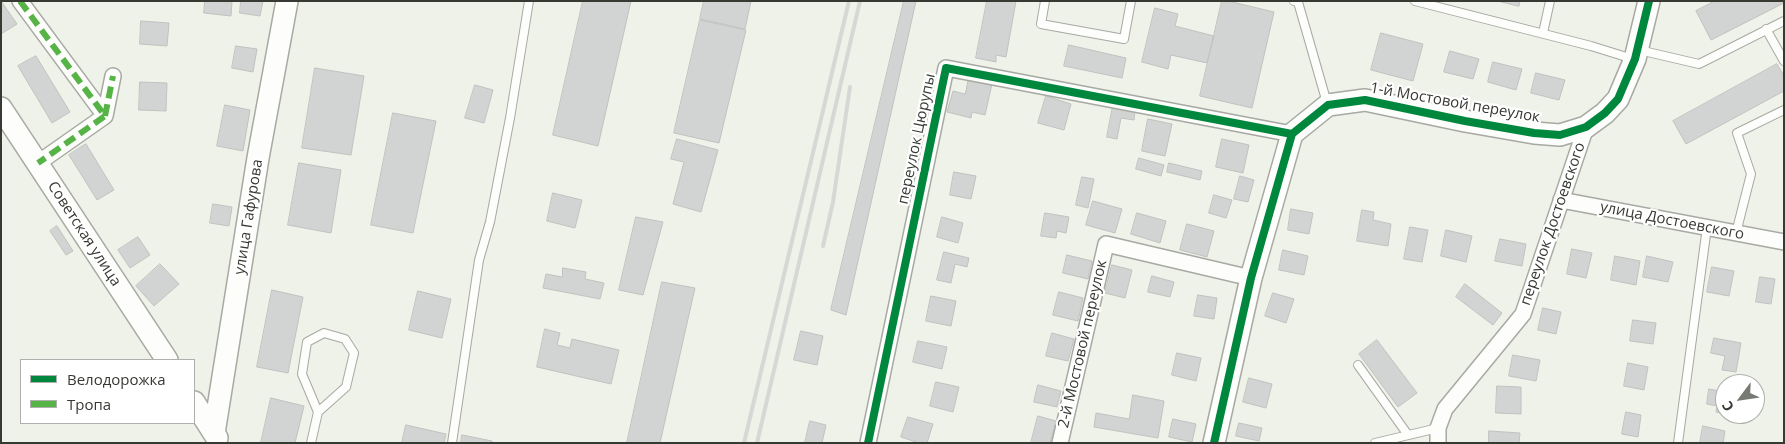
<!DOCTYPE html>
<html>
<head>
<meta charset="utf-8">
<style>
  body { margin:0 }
  #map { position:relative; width:1785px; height:444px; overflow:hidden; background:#eff2e8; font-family:"Open Sans",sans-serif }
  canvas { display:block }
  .frame { position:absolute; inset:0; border:2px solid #373933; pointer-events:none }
  .legend { position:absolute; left:20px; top:359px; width:175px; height:65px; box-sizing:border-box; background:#fff; border:1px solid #afb0ad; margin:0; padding:6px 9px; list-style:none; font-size:15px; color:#373933 }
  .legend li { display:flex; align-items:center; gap:10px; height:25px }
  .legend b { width:25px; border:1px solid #afb0ad }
  .north { position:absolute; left:1715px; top:374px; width:50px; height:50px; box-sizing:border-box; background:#fff; border:1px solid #afb0ad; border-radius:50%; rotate:239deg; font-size:14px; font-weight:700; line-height:20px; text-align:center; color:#373933 }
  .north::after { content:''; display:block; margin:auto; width:18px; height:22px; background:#777a72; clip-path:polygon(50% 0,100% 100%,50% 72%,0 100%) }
</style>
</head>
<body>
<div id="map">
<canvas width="1785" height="444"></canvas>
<div class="frame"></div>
<ul class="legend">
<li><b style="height:6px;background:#00873e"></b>Велодорожка</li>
<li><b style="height:6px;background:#56b346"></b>Тропа</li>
</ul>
<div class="north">С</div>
</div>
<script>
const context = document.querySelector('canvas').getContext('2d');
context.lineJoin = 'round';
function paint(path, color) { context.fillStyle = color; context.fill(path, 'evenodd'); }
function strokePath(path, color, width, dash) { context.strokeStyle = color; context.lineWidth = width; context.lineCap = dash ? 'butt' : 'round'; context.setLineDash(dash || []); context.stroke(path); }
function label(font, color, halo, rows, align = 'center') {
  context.font = font + ' "Open Sans",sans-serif'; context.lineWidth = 4.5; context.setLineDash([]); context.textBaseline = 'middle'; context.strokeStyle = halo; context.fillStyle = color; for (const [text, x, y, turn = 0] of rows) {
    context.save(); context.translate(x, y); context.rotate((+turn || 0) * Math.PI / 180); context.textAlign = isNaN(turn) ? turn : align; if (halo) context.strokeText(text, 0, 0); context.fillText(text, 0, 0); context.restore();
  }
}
const building = new Path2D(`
  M1 1 17 24 1 34Z
  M205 1H232L231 16 204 13Z
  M241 1H263L260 16 240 13Z
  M583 1H631L598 146 553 135Z
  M704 1H751L745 29 700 19Z
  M904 1H916L846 315 831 310Z
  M987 1H1016L1006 57 996 55V62L976 58Z
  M1222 1H1228L1274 12 1252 108 1200 96Z
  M1498 1H1520L1519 6Z
  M1715 1H1784V3L1711 40 1696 11Z
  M1155 8 1178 14 1175 26 1214 36 1207 63 1171 55 1168 69 1142 62Z
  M700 20 746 30 719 143 674 133Z
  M141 21 169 23 167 46 140 44Z
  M1381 33 1423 44 1413 81 1371 70Z
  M1069 45 1126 58 1122 78 1064 66Z
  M236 46 257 49 253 72 232 68Z
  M1450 51 1479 59 1473 79 1444 72Z
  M36 56 70 112 52 123 18 66Z
  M1493 62 1522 69 1516 90 1488 82Z
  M1777 64 1784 76V91L1686 144 1673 121Z
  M315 68 364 76 351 155 302 148Z
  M1536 73 1565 80 1559 100 1531 93Z
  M969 78 992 84 985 115 972 112 971 118 947 112 953 91 965 94Z
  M140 82 167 83 166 111 139 110Z
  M475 85 493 90 484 123 465 118Z
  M1046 96 1071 104 1064 130 1038 123Z
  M225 105 250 110 243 151 217 146Z
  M1113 106 1135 111 1134 120 1121 118 1117 139 1107 137Z
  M393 113 436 121 413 233 371 225Z
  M1148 119 1172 124 1165 156 1142 151Z
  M677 139 718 150 701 212 673 204 684 162 671 159Z
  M1222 139 1249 145 1243 173 1216 167Z
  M86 144 114 190 97 200 69 155Z
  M1139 158 1164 165 1161 176 1136 169Z
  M299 163 341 170 331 233 288 225Z
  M1169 163 1202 171 1200 180 1167 172Z
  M954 172 976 176 971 199 950 195Z
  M1240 176 1254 180 1248 202 1234 199Z
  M1082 177 1094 179 1088 208 1076 205Z
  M553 193 582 200 575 228 547 221Z
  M1214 195 1232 200 1226 218 1209 213Z
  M1093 201 1122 209 1115 233 1086 225Z
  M213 204 232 207 229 226 210 223Z
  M1291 209 1313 213 1309 234 1288 230Z
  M1362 210 1374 212 1373 220 1391 224 1388 246 1357 241Z
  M1045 213 1069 217 1066 233 1057 231 1056 238 1041 236Z
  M1137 213 1166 221 1160 243 1131 234Z
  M636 217 663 222 643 295 619 290Z
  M942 217 963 223 958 243 937 237Z
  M1187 224 1214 231 1207 257 1180 250Z
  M57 226 73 251 66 255 50 231Z
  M1410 227 1428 230 1422 262 1404 259Z
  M1446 230 1472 236 1466 262 1441 256Z
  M138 237 150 255 130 268 118 250Z
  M1500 239 1526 244 1522 266 1495 261Z
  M1572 249 1592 253 1586 278 1567 274Z
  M1283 250 1308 256 1304 275 1279 270Z
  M944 252 969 258 967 267 955 264 951 283 937 280Z
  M1067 255 1092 261 1088 279 1063 273Z
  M1615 256 1640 261 1636 285 1611 280Z
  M1647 256 1673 262 1668 282 1643 277Z
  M160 264 179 284 154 306 136 286Z
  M1112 265 1132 270 1125 298 1105 293Z
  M1712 267 1734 271 1729 296 1707 292Z
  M563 268 586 272 585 279 604 283 600 299 543 288 546 274 562 277Z
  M1152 276 1174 282 1170 297 1148 292Z
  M1760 277 1775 279 1771 304 1756 302Z
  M662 282 695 288 660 443H627Z
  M1465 284 1502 313 1493 325 1456 297Z
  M272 290 303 297 288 373 257 367Z
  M418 291 451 299 442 338 409 330Z
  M1059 292 1083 298 1078 321 1053 315Z
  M1273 293 1294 299 1286 323 1265 316Z
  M1198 295 1217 298 1214 319 1194 316Z
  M931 296 956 301 951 326 926 321Z
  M1543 308 1561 312 1556 334 1538 330Z
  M1633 320 1656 323 1653 344 1630 341Z
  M545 329 560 333 557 345 570 348 572 339 619 350 611 384 537 367Z
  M801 331 823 336 817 365 794 360Z
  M1052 333 1074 339 1068 361 1046 356Z
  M1714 338 1741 343 1736 372 1722 370 1725 356 1711 353Z
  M1377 340 1417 393 1398 407 1359 354Z
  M918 341 947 347 942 369 913 362Z
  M1177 353 1201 358 1196 381 1172 375Z
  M1513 355 1540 360 1536 381 1509 376Z
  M1628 363 1648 367 1644 390 1624 386Z
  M1249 378 1272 384 1266 408 1243 402Z
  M936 382 959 387 953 412 930 406Z
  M1038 385 1061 391 1057 407 1034 402Z
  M1497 386 1521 387V414L1496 413Z
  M1709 389 1725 392V414L1716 412 1717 406 1707 404Z
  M1133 395 1164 401 1158 438 1094 427 1096 413 1129 419Z
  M271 398 304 406 295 443H261Z
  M1626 412 1641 415 1638 437 1622 434Z
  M1038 416 1056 421 1050 443H1031Z
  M908 417 933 424 927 443H919L901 437Z
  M1173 419 1196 424 1192 442 1169 437Z
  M810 421 826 425 822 443H805Z
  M1239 423 1262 428 1259 441 1236 436Z
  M406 425 446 434 444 443H402Z
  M1703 426 1725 431 1723 443H1700Z
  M1489 431 1520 433 1519 443H1489Z
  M462 435 492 441V443H461Z`);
paint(building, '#d2d4d3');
strokePath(building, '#bfc2c0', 1);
const lane = new Path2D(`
  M1045 1 1041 24 1124 39 1131 1
  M1294 1 1298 2 1327 103
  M1415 1 1591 46 1633 59
  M1766 29 1784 61
  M1543 33 1550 1
  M1639 50 1699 64 1784 21
  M1736 233 1751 174 1737 133 1784 110
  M1358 365 1408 435
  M311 443 318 412 346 387 354 353 345 339 324 333 307 342 302 374 318 412
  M452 443 479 260 490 222 510 118 529 1
  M1375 443 1438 428
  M1678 443 1707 227`);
const street = new Path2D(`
  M20 1 105 116 38 163
  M105 116 113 76
  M1561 200 1784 242
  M868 443 946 68 1292 134
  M1060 443 1106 244 1251 278
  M1438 443V428L1445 409 1523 314 1586 127`);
const secondary = new Path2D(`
  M1 108 167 360
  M194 402 217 438
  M214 433 258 158 287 1
  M1214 443 1251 278 1292 134 1328 105 1365 100 1465 121 1534 133 1560 135 1586 127 1605 113 1618 99 1635 59 1649 1`);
strokePath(lane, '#a7a9a2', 10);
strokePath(street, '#a7a9a2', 18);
strokePath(secondary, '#a7a9a2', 24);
strokePath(lane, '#fdfdfc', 8);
strokePath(street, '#fdfdfc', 15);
strokePath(secondary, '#fdfdfc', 21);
strokePath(new Path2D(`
  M823 246 833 202 850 87
  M744 443 849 1
  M757 443 860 1`), '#d7d8d5', 4);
strokePath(new Path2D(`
  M20 1 105 116 38 163
  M105 116 113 76`), '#56b346', 6, [12, 6]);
strokePath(new Path2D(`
  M868 443 946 68 1292 134
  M1214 443 1251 278 1292 134 1328 105 1365 100 1465 121 1534 133 1560 135 1586 127 1605 113 1618 99 1635 59 1649 1`), '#00873e', 8);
label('15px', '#373933', '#fff', [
  ["1-й Мостовой переулок",1455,103,10],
  ["переулок Цюрупы",917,139,-78],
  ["улица Гафурова",249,217,-81],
  ["улица Достоевского",1672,221,11],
  ["переулок Достоевского",1553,224,-71],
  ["Советская улица",84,234,57],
  ["2-й Мостовой переулок",1083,344,-77]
]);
</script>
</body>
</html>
